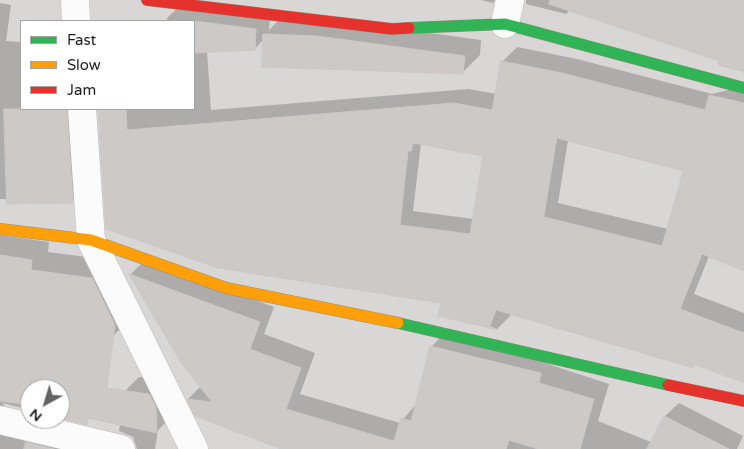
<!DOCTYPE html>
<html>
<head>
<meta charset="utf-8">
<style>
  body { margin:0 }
  #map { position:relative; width:744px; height:449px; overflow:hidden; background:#eae7e4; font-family:"Varela Round",sans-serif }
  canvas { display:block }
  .legend { position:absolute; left:20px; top:20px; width:175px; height:90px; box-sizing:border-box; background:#fff; border:1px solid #a4a4a4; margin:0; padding:6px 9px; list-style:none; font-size:15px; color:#1c1c1c }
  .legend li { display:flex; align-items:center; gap:10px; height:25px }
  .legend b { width:25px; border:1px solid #a4a4a4 }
  .north { position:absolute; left:20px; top:379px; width:50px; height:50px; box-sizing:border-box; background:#fff; border:1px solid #a4a4a4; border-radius:50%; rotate:219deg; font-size:14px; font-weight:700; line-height:20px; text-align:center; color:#1c1c1c }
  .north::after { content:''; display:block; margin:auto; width:18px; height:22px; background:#646362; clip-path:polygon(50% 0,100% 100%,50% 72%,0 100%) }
</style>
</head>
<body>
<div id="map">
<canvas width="744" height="449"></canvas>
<ul class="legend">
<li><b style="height:6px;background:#30b455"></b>Fast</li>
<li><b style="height:6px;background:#ff9f0a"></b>Slow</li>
<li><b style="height:6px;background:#e5322d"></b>Jam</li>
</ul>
<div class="north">N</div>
</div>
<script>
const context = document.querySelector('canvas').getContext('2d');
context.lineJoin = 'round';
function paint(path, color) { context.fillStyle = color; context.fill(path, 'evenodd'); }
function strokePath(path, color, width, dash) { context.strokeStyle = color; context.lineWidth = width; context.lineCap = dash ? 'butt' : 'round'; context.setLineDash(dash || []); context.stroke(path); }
paint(new Path2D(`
  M0 0H744V449H0ZM21 21H194V109H21ZM30 389H60V419H30Z`), '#d9d7d6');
paint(new Path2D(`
  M481 0H495L493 3Z
  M526 0H744V71L721 60 570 10 566 14 526 4Z
  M0 3 11 5 6 41 21 42V109H81L87 187 72 201 0 199Z
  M181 5 270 15 269 30 281 18 335 20 481 40 480 55 463 72 264 39 255 49 207 51 211 110 469 89 496 94 502 62 517 47 577 59 712 94 744 86V270L709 256 694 294 744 313V382L696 363 693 366 512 314 497 329 439 315 442 302 107 228 99 109H194V21H167V18ZM568 140 685 170 668 229 558 203ZM421 143 485 155 474 219 413 211Z
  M0 235 49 242 48 252 110 260 131 318 113 336 60 417V389H30V410L3 403 7 413 79 449H0Z
  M146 259 274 307 264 334 315 353 300 394 400 423 417 403 431 347 447 331 609 384 598 421 651 442 665 416 679 403 743 436 737 449H281L196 415 188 399 201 386 183 363 131 274Z
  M139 377 163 380 170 418 158 430 155 449H137L133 437 119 431 125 391Z`), '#0003');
const building = new Path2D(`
  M550 0H744V72L718 65 719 61 549 4Z
  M194 21 256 29 255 50 194 53Z
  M263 34 317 36 465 56 463 74 262 67Z
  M501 61 562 73 705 110 709 95 744 103V271L702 254 680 309 744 333V383L694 364 693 368 496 310 490 326 498 330 438 316 441 303 218 268 106 229 98 109H126L127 130 454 103 492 110ZM557 138 683 171 662 246 544 217ZM413 143 483 156 470 234 400 225 408 151H411Z
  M4 109H67L73 203 7 204Z
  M0 255 32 260 31 270 92 278 115 325 107 388 149 394 156 407 157 433 88 418 87 425 60 418V389H30V405L0 401Z
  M129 274 260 322 250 349 301 368 286 409 394 441 401 418 411 421 430 346 541 373 539 383 594 399 580 449H538L509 440 506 449H281L195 416 187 399 212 402 182 364Z
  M664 416 729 449H647Z
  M26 442 54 449H24Z`);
paint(building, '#cdc9c7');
strokePath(building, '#cdc8c6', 1);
const street = new Path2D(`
  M75 0 76 21
  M505 24 510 0
  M82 109 91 240 194 449
  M0 420 121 449`);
const fast = new Path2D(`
  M409 28 505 24 744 88
  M398 323 668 385`);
const slow = new Path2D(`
  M0 229 91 240 226 288 398 323`);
const jam = new Path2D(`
  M147 0 392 29 409 28
  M668 385 744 401`);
strokePath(street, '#bdbcbb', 29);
strokePath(fast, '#93907e', 12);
strokePath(slow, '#93907e', 12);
strokePath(jam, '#93907e', 12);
strokePath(street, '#fcfbfb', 28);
strokePath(fast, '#30b455', 11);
strokePath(slow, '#ff9f0a', 11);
strokePath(jam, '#e5322d', 11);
</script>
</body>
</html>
